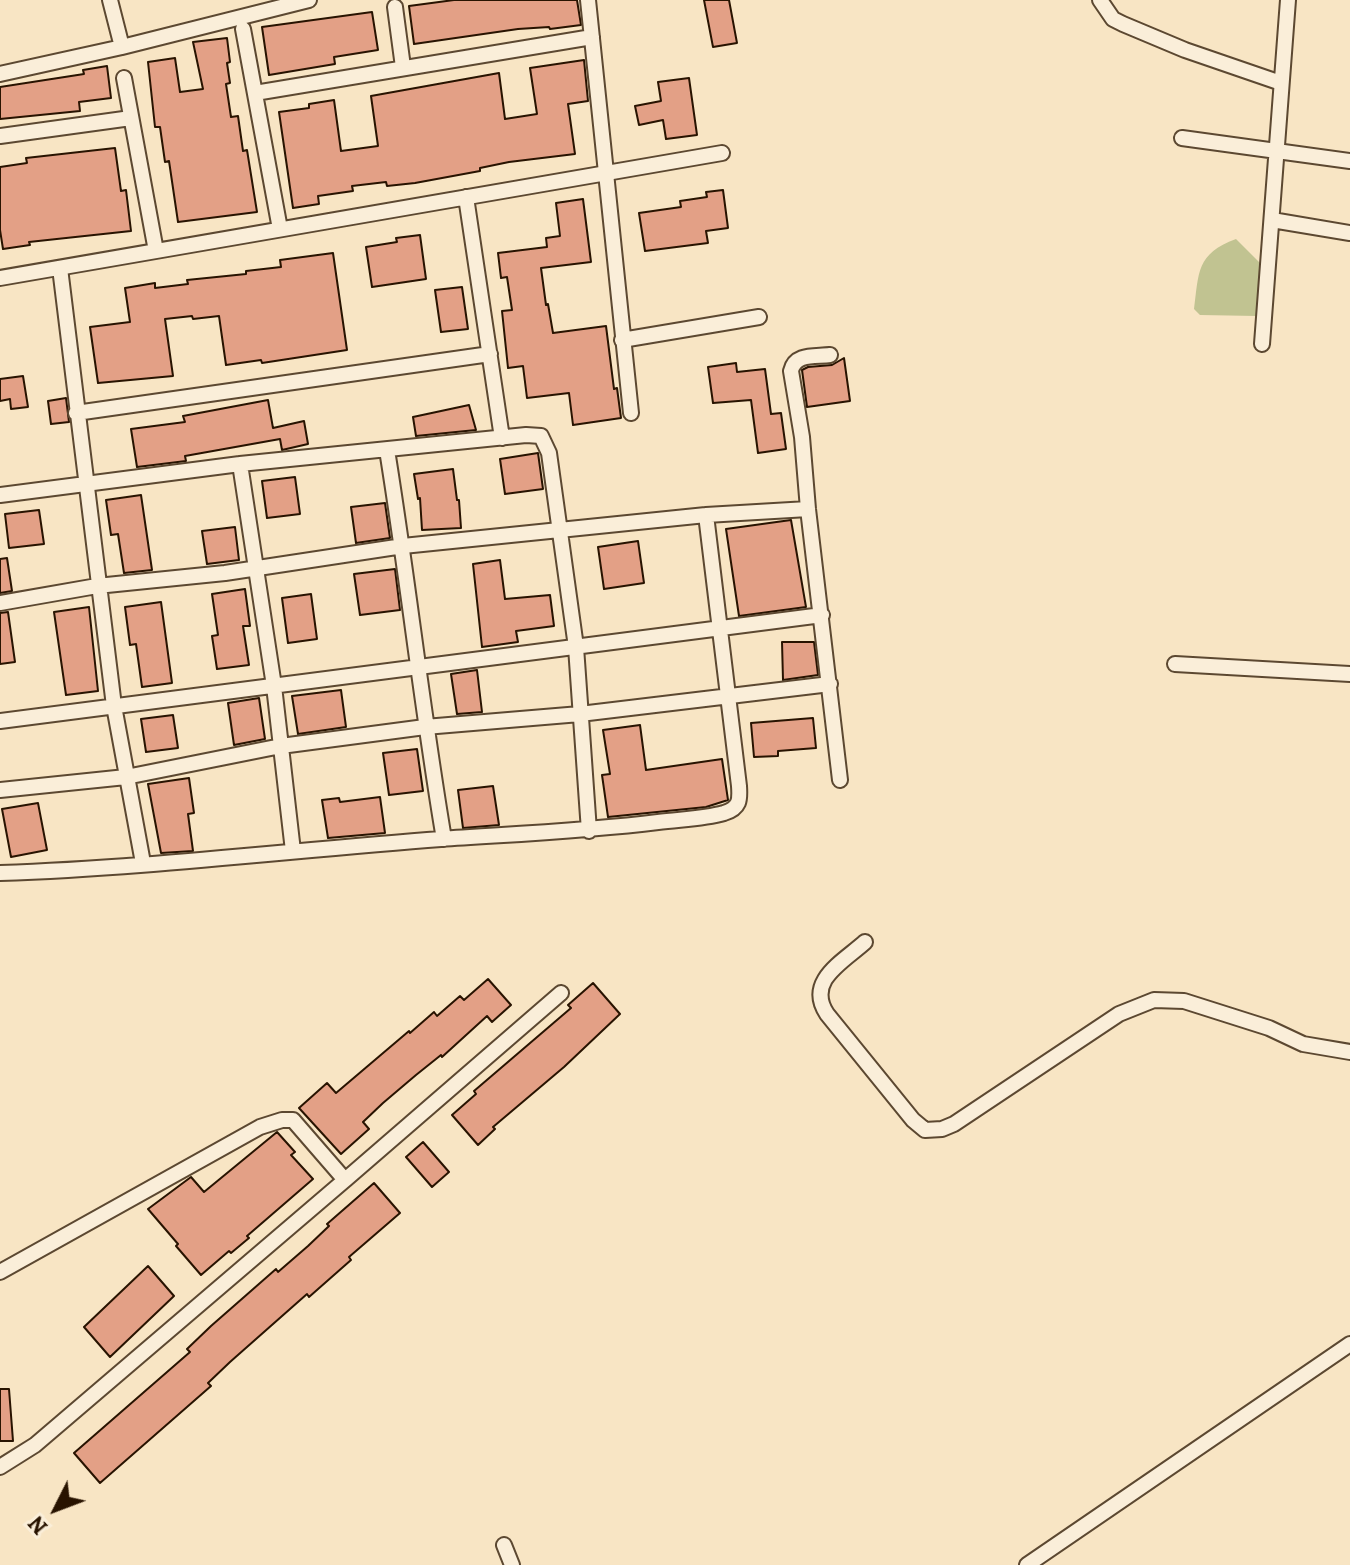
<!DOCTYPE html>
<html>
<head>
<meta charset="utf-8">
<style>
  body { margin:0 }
  #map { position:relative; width:1350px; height:1565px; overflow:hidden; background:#f8e5c4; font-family:Alegreya,serif }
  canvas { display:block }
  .north { position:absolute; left:16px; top:1469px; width:80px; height:80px; -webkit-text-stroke:6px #faeed9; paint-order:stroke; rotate:228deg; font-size:22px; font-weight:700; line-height:32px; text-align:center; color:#281300 }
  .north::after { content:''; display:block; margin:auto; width:28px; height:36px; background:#281300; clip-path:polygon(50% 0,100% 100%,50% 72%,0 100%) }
</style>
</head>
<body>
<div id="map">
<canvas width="1350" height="1565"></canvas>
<div class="north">N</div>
</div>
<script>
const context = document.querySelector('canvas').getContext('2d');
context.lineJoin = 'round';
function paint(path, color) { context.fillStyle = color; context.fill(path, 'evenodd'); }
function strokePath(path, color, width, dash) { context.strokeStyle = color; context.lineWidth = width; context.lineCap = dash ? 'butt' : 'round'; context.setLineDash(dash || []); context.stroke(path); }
paint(new Path2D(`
  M1236 239 1261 264 1257 316 1200 315 1194 309C1199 272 1196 254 1236 239Z`), '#c1c391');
const building = new Path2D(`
  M454 0H577L581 25 550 29 549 27 518 29 414 44 409 6Z
  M704 0H729L737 43 713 47Z
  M372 12 378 50 334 57 335 64 269 75 262 27Z
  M227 38 230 62 227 63 230 83 226 84 231 117 238 116 243 151 247 150 257 212 178 222 169 161 165 162 160 127H155L148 62 175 58 180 92 203 89 193 42Z
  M584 60 588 101 568 104 575 154 509 162 480 168V171L415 183 387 186 386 182 352 186 353 191 318 196 319 204 293 208 279 112 309 108V104L334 100 341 151 378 146 371 96 499 73 505 119 537 114 530 68Z
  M107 66 111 98 79 102 80 111 0 119V87L84 74 83 70Z
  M689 78 697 135 666 139 663 120 639 125 635 106 661 101 658 82Z
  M115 148 121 191 126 190 131 231 29 242 30 245 3 249 0 230V167L27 163 26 158Z
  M723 190 728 228 706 231 708 243 645 251 639 213 681 207 680 201 707 197 706 192Z
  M583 199 591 262 541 268 546 305 548 304 553 333 606 326 614 389 617 388 621 418 573 425 569 393 527 398 523 366 508 368 502 311 512 310 507 277 501 278 498 253 547 247 546 238 560 236 556 203Z
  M420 235 426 279 372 287 366 247 397 242 396 238Z
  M333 253 347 350 262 363 261 360 226 365 219 316 193 319 192 316 165 319 173 376 98 383 90 327 130 322 125 288 155 283V288L188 284 187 280 246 274V271L281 267 280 260Z
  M462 287 468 329 441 332 435 290Z
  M844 358 850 401 807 407 802 370 808 367 832 365Z
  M736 363 737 372 765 369 771 414 781 413 786 449 758 453 751 400 713 403 708 367Z
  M23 376 28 407 11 409 10 399 0 401V379Z
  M66 398 69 422 51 424 48 401Z
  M268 400 273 428 304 421 308 444 282 450 280 439 185 456 186 461 137 467 131 429 185 422 183 416Z
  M469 405 476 430 416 436 413 417Z
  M538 453 543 489 505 494 500 459Z
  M453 469 457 500H459L461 528 422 530 420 498 418 499 414 474Z
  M295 477 300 514 267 518 262 481Z
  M141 495 152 570 124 573 118 534 111 535 106 500Z
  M385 503 390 538 356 543 351 507Z
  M39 510 44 544 9 548 5 514Z
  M791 520 806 607 739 616 726 529Z
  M235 527 239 560 207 564 202 531Z
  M638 541 644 583 604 589 598 547Z
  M7 558 12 591 0 593V559Z
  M500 560 505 599 550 595 554 626 516 631 518 642 482 647 473 564Z
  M395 569 400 610 360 615 354 574Z
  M245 589 250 626H243L249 665 217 669 212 636 218 635 212 594Z
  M311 594 317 639 288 643 282 598Z
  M161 602 172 683 142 687 136 644 130 645 125 607Z
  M89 607 98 691 66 695 54 612Z
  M8 612 15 662 0 664V613Z
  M782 642H814L818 675 783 680Z
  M477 670 482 712 457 714 451 674Z
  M341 690 346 727 298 734 292 696Z
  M259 698 265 739 234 745 228 703Z
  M173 715 178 748 146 752 141 719Z
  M813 718 816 748 778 751V756L754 757 751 723Z
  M640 725 646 770 722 759 728 800 706 807 608 817 602 775 610 774 603 730Z
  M417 749 423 791 389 795 383 753Z
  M189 778 194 813 188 814 193 851 161 853 148 784Z
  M493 786 499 825 463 828 458 790Z
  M380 797 385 833 328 838 322 800 339 798 340 802Z
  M38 803 47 850 11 857 2 809Z
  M488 979 511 1005 492 1022 487 1016 442 1057 441 1055 416 1075 383 1103 363 1122 369 1129 341 1154 299 1108 327 1083 336 1093 409 1031 410 1033 434 1012 437 1016 460 996 464 1000Z
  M593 983 620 1014 564 1067 493 1127 495 1129 478 1145 452 1115 476 1094 474 1091 571 1008 568 1005Z
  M277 1132 295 1152 291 1155 313 1179 247 1236 249 1238 231 1253 229 1251 201 1275 176 1246 178 1244 148 1209 191 1177 204 1192Z
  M423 1142 449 1172 432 1187 406 1157Z
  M374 1183 400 1213 349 1257 351 1260 309 1297 307 1294 230 1362 208 1383 211 1386 100 1483 74 1453 190 1352 187 1349 211 1326 276 1269 278 1272 308 1246 329 1226 327 1224Z
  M148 1266 174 1296 110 1357 84 1327Z
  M0 1389H9L13 1441H0Z`);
paint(building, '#e3a086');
strokePath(building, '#281300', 2);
const street = new Path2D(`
  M588 0 631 413
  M1100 0 1113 19 1123 24 1185 50 1281 83
  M395 7 403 67
  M243 29 280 229
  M122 47 309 0
  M0 74 122 47 110 0
  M124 78 156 251
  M255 93 592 37
  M0 136 131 118
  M1182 138 1350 161
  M466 197 502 438
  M1272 220 1350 233
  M60 268 114 706 143 863
  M0 278 722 153
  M622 340 759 317
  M1262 344 1288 0
  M830 355C815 357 795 353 791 371L802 437 808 509 840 780
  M76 413 490 354
  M387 450C408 579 422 710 444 839
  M240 464 274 686 293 851
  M0 495 240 464 526 435 541 436 549 453 576 647 589 831
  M0 603 97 586 225 573 403 546 706 515 808 509
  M1175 664 1350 674
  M0 721 822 615
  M0 790 126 777 281 746 425 727 580 714 830 684
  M0 873C147 868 294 850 441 839 514 834 586 831 658 822 680 819 703 819 724 813 740 808 740 800 739 786L706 515
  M865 942C843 962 805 981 827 1014L913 1120 925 1130 942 1129 954 1124 1119 1014 1154 1000 1184 1001 1269 1028 1303 1044 1350 1052
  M345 1180 561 993
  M0 1272 260 1127 282 1120H293L345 1180 35 1445 0 1467
  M504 1545 512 1565
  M1027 1565 1350 1344`);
strokePath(street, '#5c4831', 18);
strokePath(street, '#faeed9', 14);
</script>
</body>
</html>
